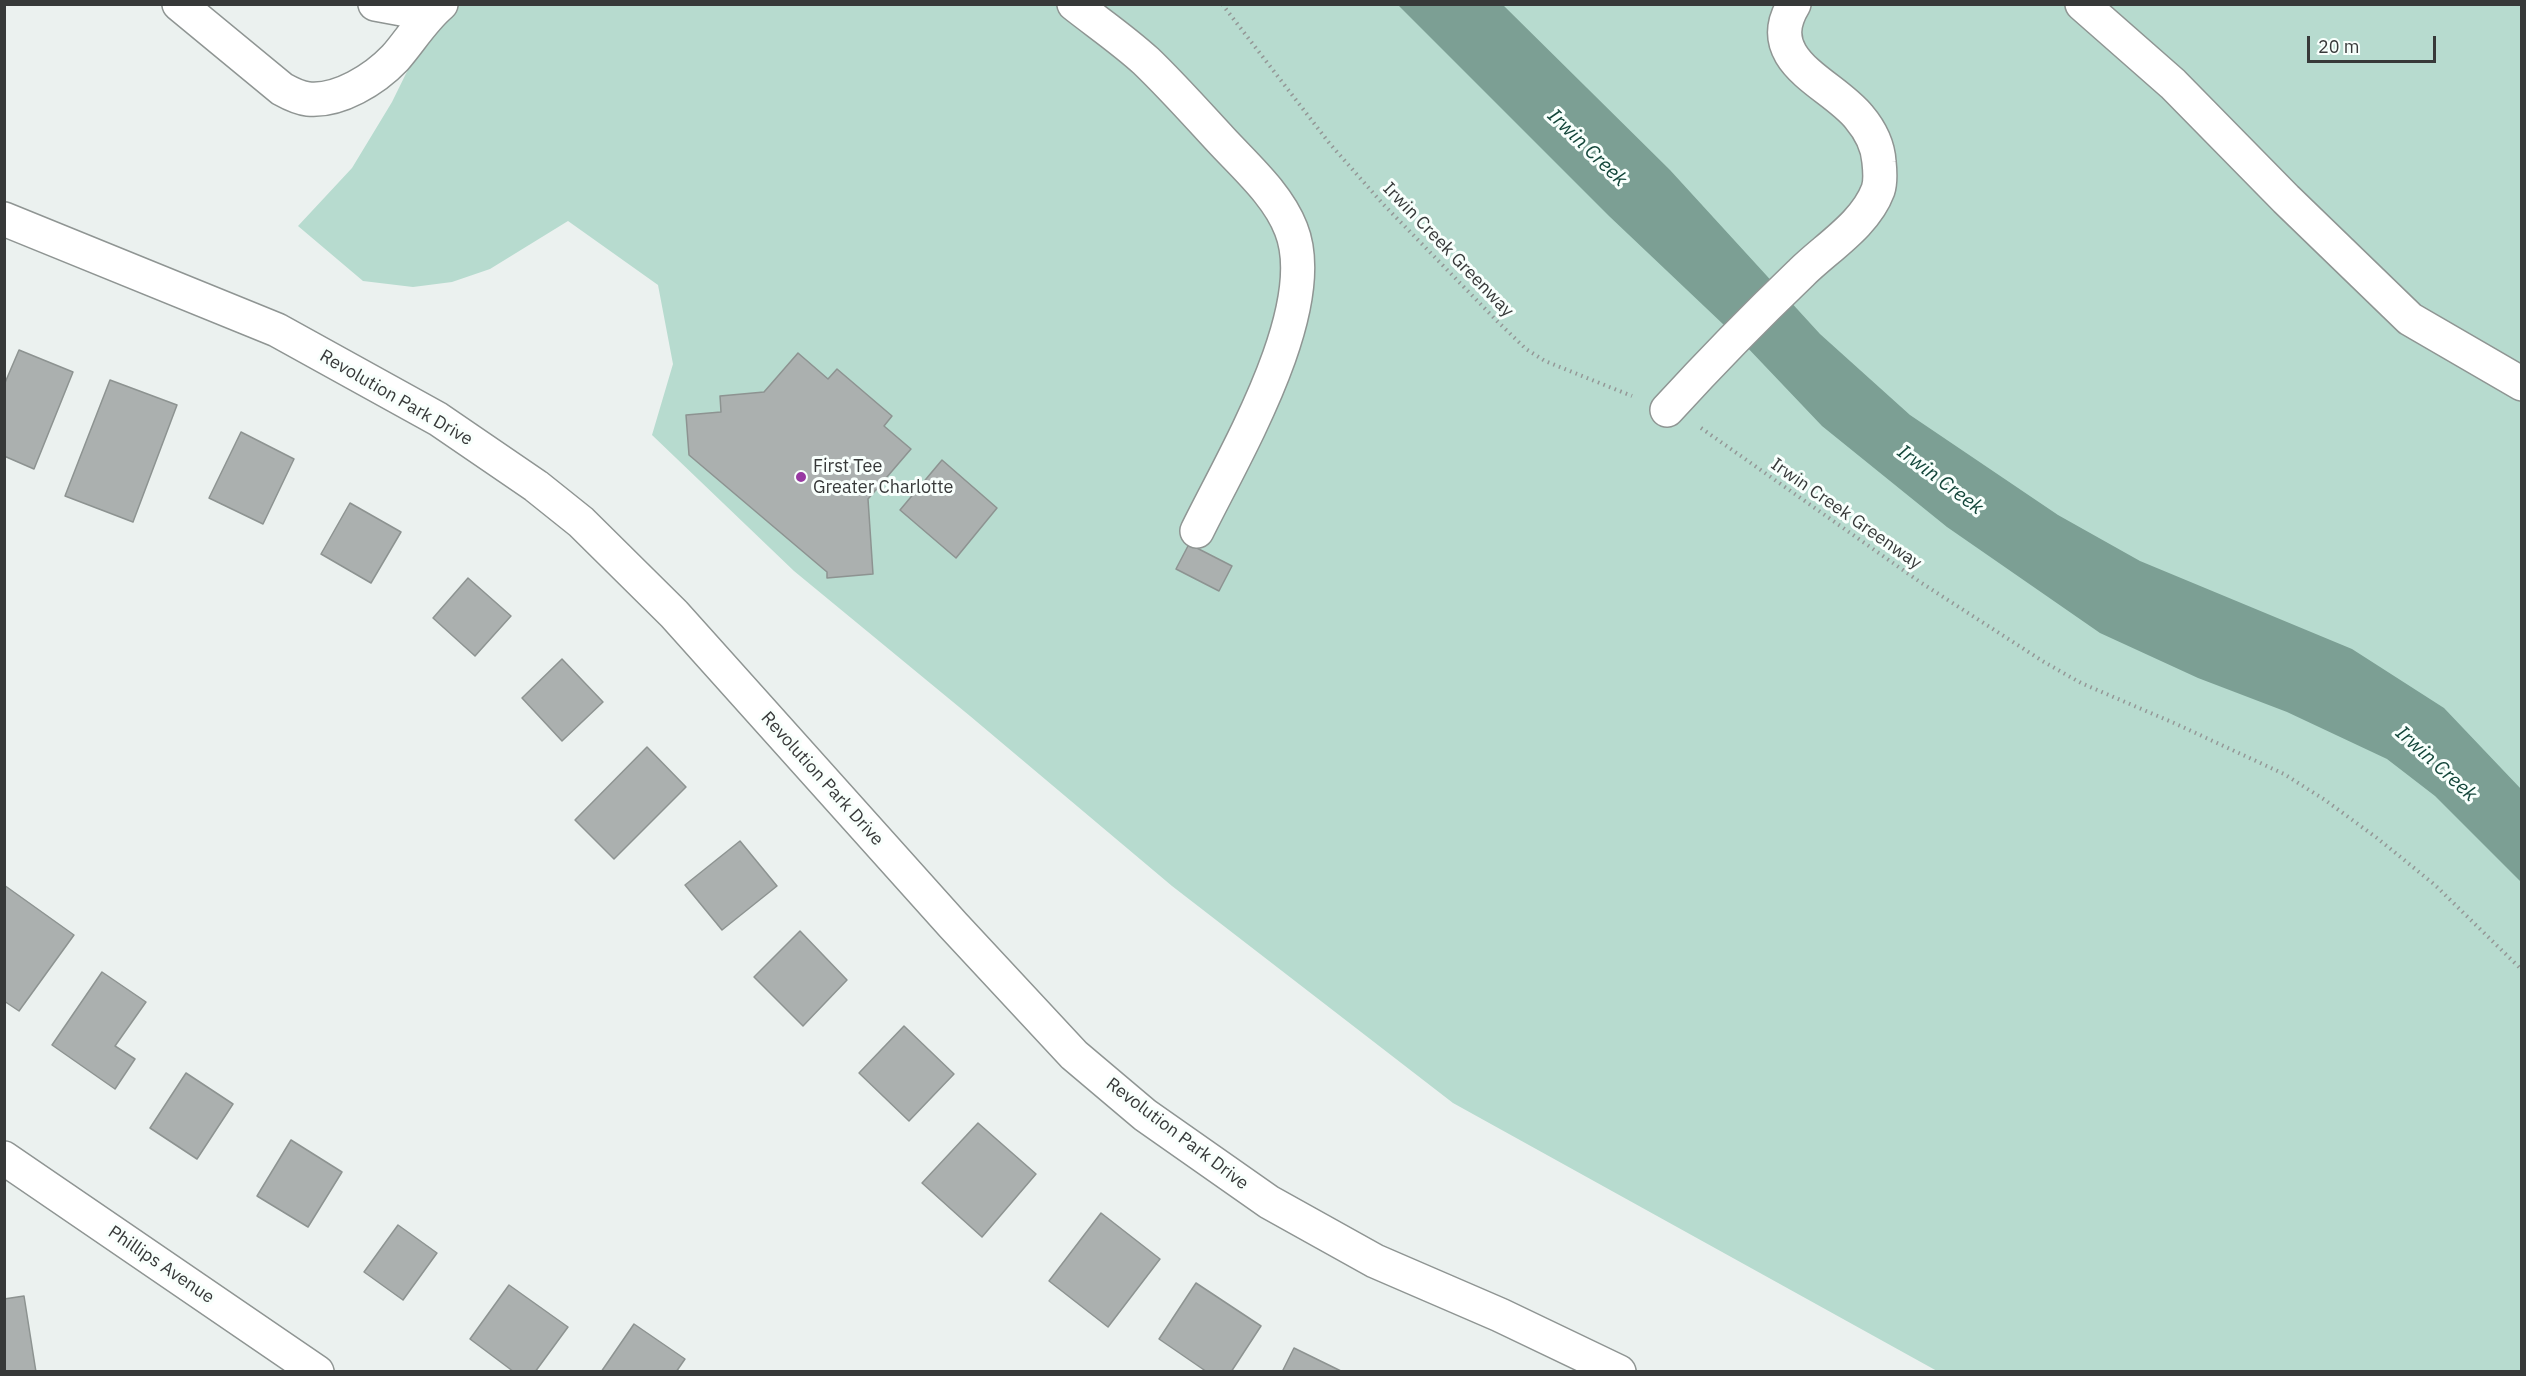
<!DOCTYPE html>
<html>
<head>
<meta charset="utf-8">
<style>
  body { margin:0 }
  #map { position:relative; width:2526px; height:1376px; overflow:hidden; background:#ebf1ef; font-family:"IBM Plex Sans",sans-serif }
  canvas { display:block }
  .frame { position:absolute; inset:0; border:6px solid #373939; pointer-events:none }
  .scale { position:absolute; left:2307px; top:36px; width:129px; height:27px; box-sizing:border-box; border:3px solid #373939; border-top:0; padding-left:8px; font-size:18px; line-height:21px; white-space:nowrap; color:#373939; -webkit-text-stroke:4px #f8fffc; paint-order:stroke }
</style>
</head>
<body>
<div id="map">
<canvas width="2526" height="1376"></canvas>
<div class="frame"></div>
<div class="scale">20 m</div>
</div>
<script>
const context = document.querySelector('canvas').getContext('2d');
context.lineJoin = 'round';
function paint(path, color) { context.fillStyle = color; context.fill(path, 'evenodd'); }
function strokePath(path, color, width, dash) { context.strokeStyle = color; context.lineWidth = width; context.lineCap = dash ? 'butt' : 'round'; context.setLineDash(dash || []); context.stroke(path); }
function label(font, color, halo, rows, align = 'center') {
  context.font = font + ' "IBM Plex Sans",sans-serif'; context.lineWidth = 6; context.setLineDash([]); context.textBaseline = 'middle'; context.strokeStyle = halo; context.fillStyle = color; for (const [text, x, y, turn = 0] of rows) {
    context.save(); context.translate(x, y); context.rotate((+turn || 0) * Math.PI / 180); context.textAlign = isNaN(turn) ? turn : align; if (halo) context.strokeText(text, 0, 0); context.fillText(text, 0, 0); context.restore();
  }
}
paint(new Path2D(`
  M433 5H2521V1371H1937L1453 1103 1172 886 970 716 794 571 652 435 673 364 658 285 568 221 490 269 452 282 413 287 363 281 298 226 352 168 392 102 423 39Z`), '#b7dbcf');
paint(new Path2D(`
  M1398 5H1503L1670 170 1820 334 1910 415 2058 515 2140 561 2352 649 2444 708 2521 789V882L2435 796 2387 759 2287 712 2198 678 2100 633 1947 527 1822 426 1744 344 1609 216Z`), '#7c9f94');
const building = new Path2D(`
  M19 350 73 372 34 469 4 456V385Z
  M798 353 828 379 837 369 892 416 884 426 911 449 868 499 873 574 827 578V572L689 455 686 415 721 412 720 396 764 392Z
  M110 380 177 405 133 522 65 496Z
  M241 432 294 459 263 524 209 498Z
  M942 460 997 508 956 558 900 510Z
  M350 503 401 532 371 583 321 554Z
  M1189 544 1232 566 1219 591 1176 569Z
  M468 578 511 616 475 656 433 618Z
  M562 659 603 702 562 741 522 698Z
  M647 747 686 787 614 859 575 820Z
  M740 841 777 886 722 930 685 885Z
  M4 885 74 935 19 1011 4 1001Z
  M800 931 847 980 803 1026 754 977Z
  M102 972 146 1002 115 1046 135 1059 115 1089 52 1045Z
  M904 1026 954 1074 909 1121 859 1073Z
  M186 1073 233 1104 197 1159 150 1128Z
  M978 1123 1036 1174 982 1237 922 1183Z
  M291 1140 342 1172 308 1227 257 1196Z
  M1101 1213 1160 1259 1108 1327 1049 1281Z
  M398 1225 437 1253 403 1300 364 1272Z
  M1196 1283 1261 1326 1231 1372H1207L1159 1339Z
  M509 1285 568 1327 535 1372H514L470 1339Z
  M24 1296 36 1372H4V1299Z
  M634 1324 685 1359 676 1372H601Z
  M1294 1348 1343 1372H1282Z`);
paint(building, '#abb0af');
strokePath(building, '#8d9391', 1.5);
const minor = new Path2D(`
  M179 4 282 89C291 94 299 98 308 99 339 102 375 79 395 58 410 41 423 19 441 4
  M375 4 402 9
  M1074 4C1098 23 1123 40 1146 61 1172 86 1196 113 1221 140 1246 167 1278 195 1291 229 1323 309 1232 459 1197 531
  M2082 4 2173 84 2286 199 2410 319 2522 384
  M4 219 277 330 438 419 536 486 581 522 674 614 953 925 1074 1055 1145 1115 1269 1202 1375 1261 1500 1315 1619 1372
  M1667 410C1710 363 1755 317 1801 273 1826 248 1865 225 1878 190 1881 181 1880 171 1879 162 1878 146 1870 130 1859 117 1832 83 1759 61 1794 4
  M4 1158 317 1372`);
strokePath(minor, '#8f9593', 36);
strokePath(new Path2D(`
  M1222 4 1330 144 1382 203 1497 321 1526 349 1545 361 1632 396
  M1701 428 1920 582 2044 662 2081 683 2174 723 2284 774 2325 800 2377 838 2435 885 2522 970`), '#949897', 4, [1.5, 4.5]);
strokePath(minor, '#fff', 33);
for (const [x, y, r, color] of [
  [801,477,6,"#9839a2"]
]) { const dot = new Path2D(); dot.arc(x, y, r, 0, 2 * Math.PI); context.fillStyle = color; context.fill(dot); strokePath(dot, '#f8fffc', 2); }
label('18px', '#373939', '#f8fffc', [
  ["Irwin Creek Greenway",1448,250,46],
  ["Revolution Park Drive",396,398,30],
  ["Irwin Creek Greenway",1846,514,35],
  ["Revolution Park Drive",822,779,48],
  ["Revolution Park Drive",1177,1134,37],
  ["Phillips Avenue",161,1265,34]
]);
label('18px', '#373939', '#f8fffc', [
  ["First Tee",813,467],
  ["Greater Charlotte",813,488]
], 'left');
label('italic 20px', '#13463a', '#f8fffc', [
  ["Irwin Creek",1587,148,44],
  ["Irwin Creek",1940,480,37],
  ["Irwin Creek",2436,764,42]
]);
</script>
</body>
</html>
